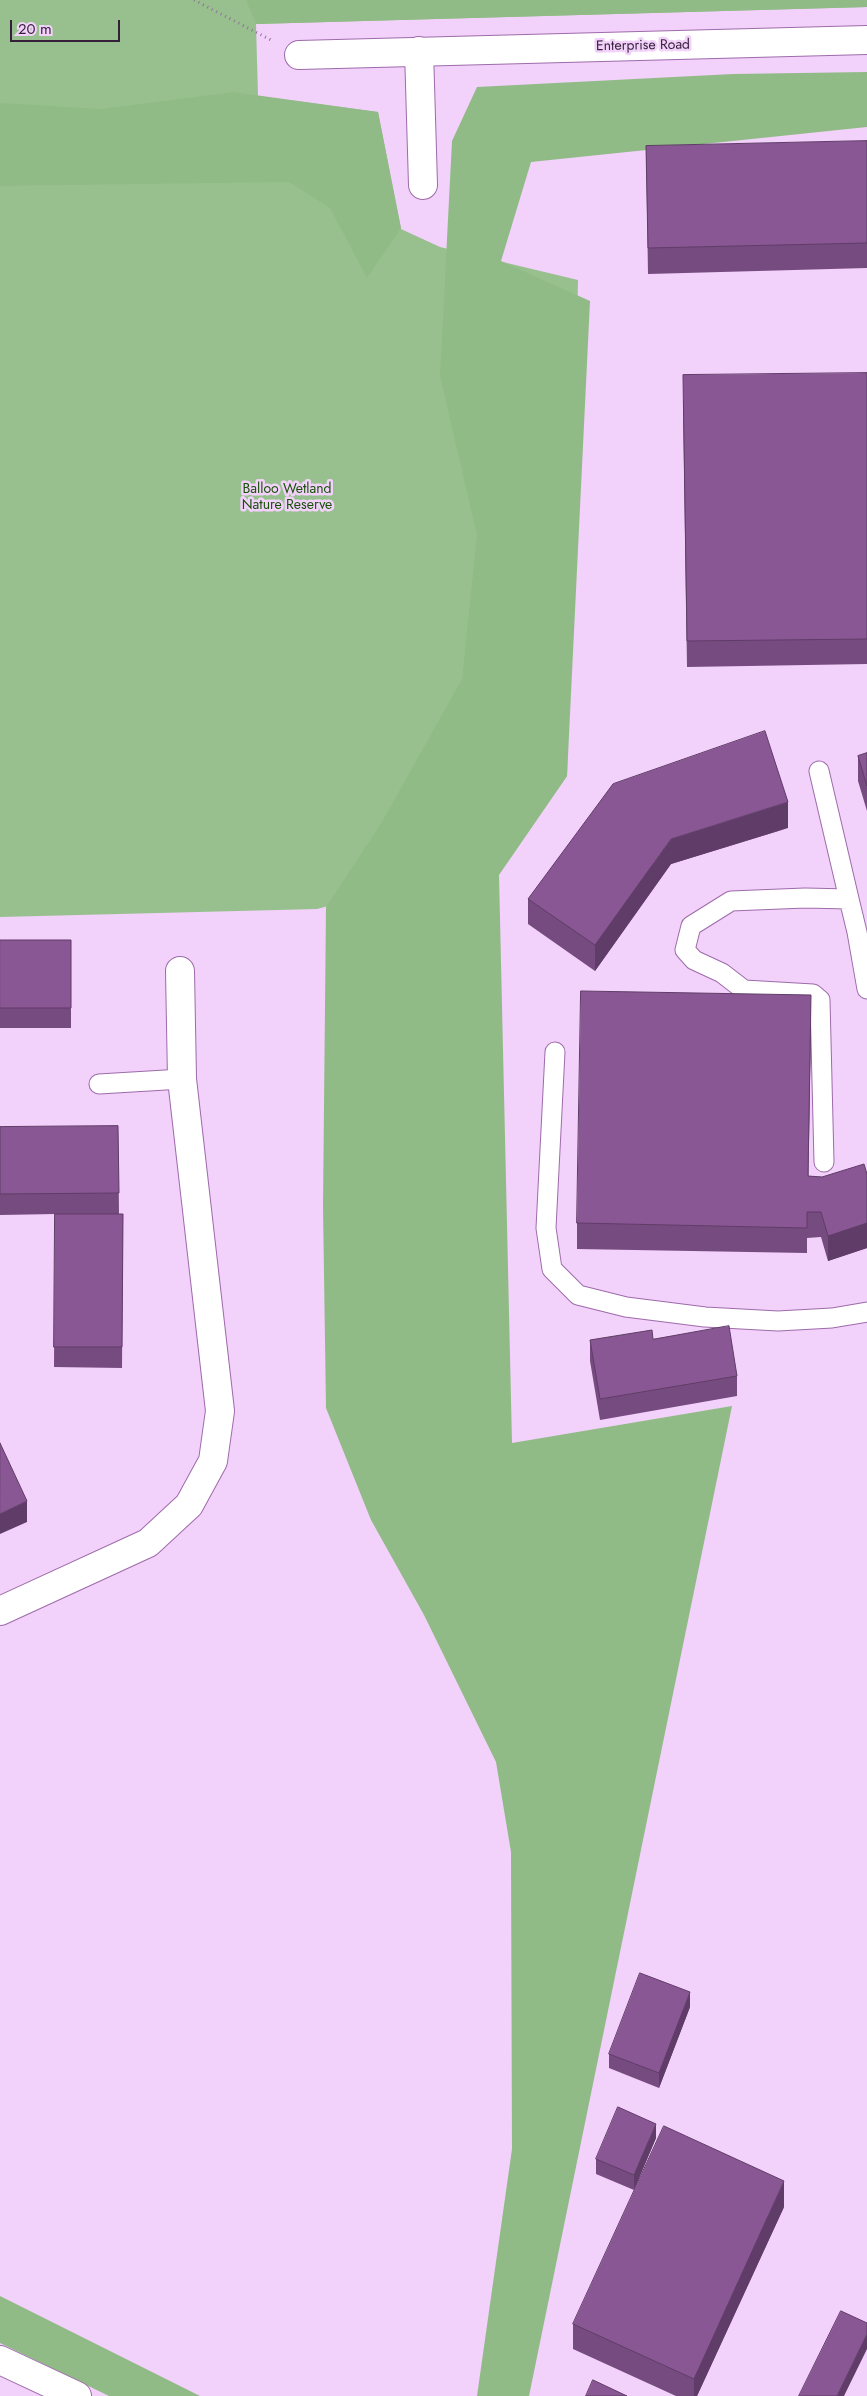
<!DOCTYPE html>
<html>
<head>
<meta charset="utf-8">
<style>
  body { margin:0 }
  #map { position:relative; width:867px; height:2396px; overflow:hidden; background:#f2d1fa; font-family:Jost,sans-serif }
  canvas { display:block }
  .scale { position:absolute; left:10px; top:20px; width:110px; height:22px; box-sizing:border-box; border:2px solid #351f39; border-top:0; padding-left:6px; font-size:15px; line-height:18px; white-space:nowrap; color:#351f39; -webkit-text-stroke:4px #f2d1fa; paint-order:stroke }
</style>
</head>
<body>
<div id="map">
<canvas width="867" height="2396"></canvas>
<div class="scale">20 m</div>
</div>
<script>
const context = document.querySelector('canvas').getContext('2d');
context.lineJoin = 'round';
function paint(path, color) { context.fillStyle = color; context.fill(path, 'evenodd'); }
function strokePath(path, color, width, dash) { context.strokeStyle = color; context.lineWidth = width; context.lineCap = dash ? 'butt' : 'round'; context.setLineDash(dash || []); context.stroke(path); }
function label(font, color, halo, rows, align = 'center') {
  context.font = font + ' Jost,sans-serif'; context.lineWidth = 5; context.setLineDash([]); context.textBaseline = 'middle'; context.strokeStyle = halo; context.fillStyle = color; for (const [text, x, y, turn = 0] of rows) {
    context.save(); context.translate(x, y); context.rotate((+turn || 0) * Math.PI / 180); context.textAlign = isNaN(turn) ? turn : align; if (halo) context.strokeText(text, 0, 0); context.fillText(text, 0, 0); context.restore();
  }
}
paint(new Path2D(`
  M0 0H867V7L256 24 258 96 378 112 401 229 440 247 578 280 567 776 511 857 317 909 0 917Z`), '#98c08f');
paint(new Path2D(`
  M246 0H867V7L256 24Z
  M867 72V127L531 162 501 261 590 301 567 776 499 875 512 1443 732 1406 529 2396H477L512 2149 511 1852 496 1762 424 1615 371 1520 326 1408 323 1206 326 907 382 822 462 679 477 535 440 376 452 141 477 87 733 74Z
  M233 92 378 112 401 228 367 278 330 208 289 182 0 186V103L102 109Z
  M0 2296 200 2396H109L0 2343Z`), '#90bb86');
const service = new Path2D(`
  M819 771 849 899
  M555 1052 546 1228 552 1269 578 1295 626 1307 705 1317 778 1321 832 1318 867 1312
  M99 1084 182 1079
  M824 1162 820 1000 813 994 744 990 722 973 694 960 685 950 691 926 731 901 805 898 849 899 857 932 867 989`);
const minor = new Path2D(`
  M419 51 423 185
  M299 55 867 40
  M0 1611 148 1543 189 1505 213 1461 220 1411 182 1079 180 971`);
const tertiary = new Path2D(`
  M0 2360 77 2396`);
strokePath(service, '#9e6baa', 21);
strokePath(minor, '#9e6baa', 30);
strokePath(tertiary, '#9e6baa', 30);
strokePath(new Path2D(`
  M194 0 271 40`), '#8f7495', 3, [1, 4]);
strokePath(service, '#fff', 19);
strokePath(minor, '#fff', 28);
strokePath(tertiary, '#fff', 28);
paint(new Path2D(`
  M867 141V268L648 274 646 146Z
  M867 373V664L687 667 683 401Z
  M867 753V811L858 781V756Z
  M788 828 671 864 595 971 528 924V899Z
  M0 940H71V1028H0Z
  M811 1021 808 1176 822 1177 867 1174V1248L828 1261 821 1237 807 1238V1253L577 1249V1223Z
  M118 1126 119 1214H123L122 1368 54 1367 55 1214 0 1215V1127Z
  M653 1339 737 1376V1396L600 1420 590 1361V1340Z
  M690 2007 659 2088 609 2068V2054Z
  M656 2138 634 2190 596 2174V2159Z
  M784 2207 697 2396H676L573 2349V2324Z`), '#764b7f');
paint(new Path2D(`
  M788 802V828L671 864 595 971V945L671 839Z
  M811 995V1021L808 1201V1176Z
  M867 1223V1248L828 1261V1236Z
  M27 1501V1522L0 1534V1514Z
  M690 1992V2007L659 2088V2073Z
  M656 2124V2138L634 2190V2175Z
  M784 2181V2207L697 2396H694V2379Z
  M867 2334V2349L844 2396H837Z`), '#603d68');
const building = new Path2D(`
  M867 141V243L648 248 646 146Z
  M867 373V639L687 641 683 375Z
  M765 731 788 802 671 839 595 945 528 899 613 784Z
  M867 753V786L858 756Z
  M0 940H71V1008H0Z
  M581 991 811 995 808 1176 822 1177 864 1164 867 1174V1223L828 1236 821 1212H807V1228L577 1223Z
  M118 1126 119 1193 0 1194V1127Z
  M55 1214H123L122 1347H54Z
  M729 1326 737 1376 600 1399 590 1340 652 1330 653 1339Z
  M0 1443 27 1501 0 1514Z
  M640 1973 690 1992 659 2073 609 2054Z
  M618 2107 656 2124 634 2175 596 2159Z
  M664 2126 784 2181 694 2379 573 2324Z
  M841 2311 867 2323V2334L837 2396H799Z
  M593 2380 627 2396H586Z`);
paint(building, '#895794');
strokePath(building, '#603d68', 1);
label('14px', '#351f39', '#f2d1fa', [
  ["Enterprise Road",643,46,-1]
]);
label('14px', '#175106', '#f2d1fa', [
  ["Balloo Wetland",287,490],
  ["Nature Reserve",287,506]
]);
</script>
</body>
</html>
